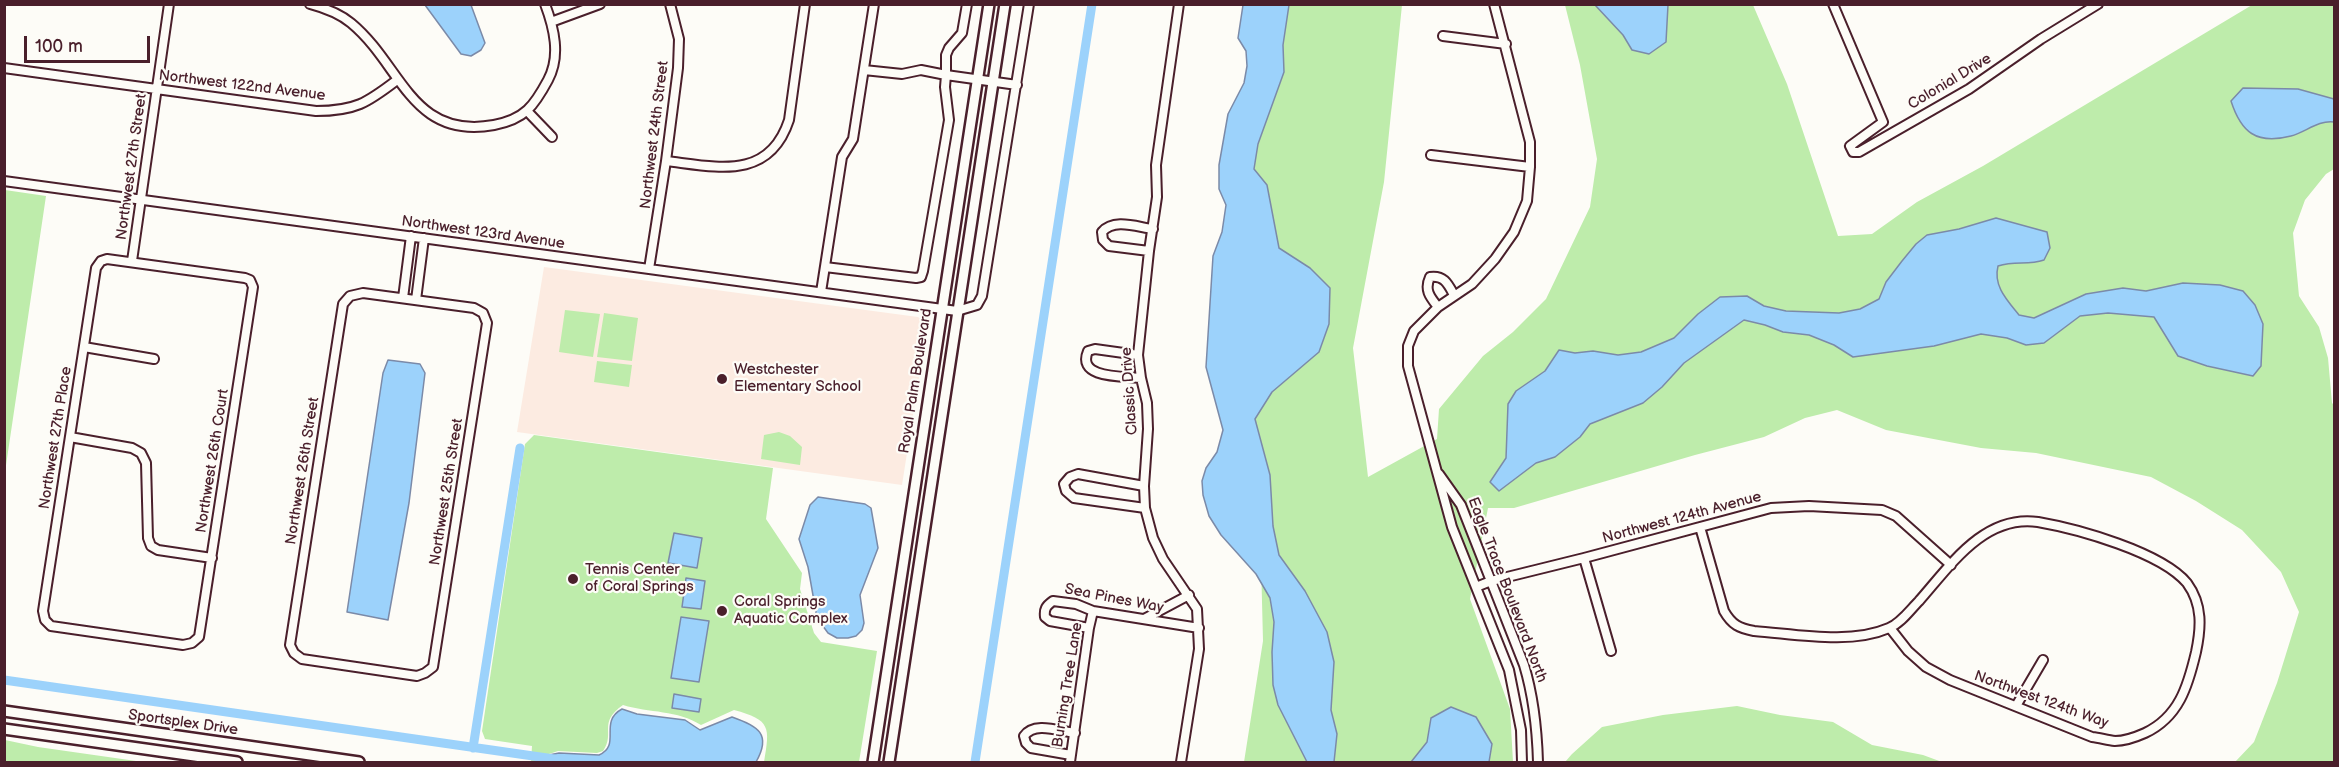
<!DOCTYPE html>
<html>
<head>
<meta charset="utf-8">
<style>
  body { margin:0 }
  #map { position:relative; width:2339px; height:767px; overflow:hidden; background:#fdfcf7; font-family:"Balsamiq Sans",sans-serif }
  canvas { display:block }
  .frame { position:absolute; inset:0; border:6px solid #4a1f2b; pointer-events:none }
  .scale { position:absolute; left:24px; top:36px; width:126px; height:27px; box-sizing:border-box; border:3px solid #4a1f2b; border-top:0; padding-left:8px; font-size:18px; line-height:21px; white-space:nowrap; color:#4a1f2b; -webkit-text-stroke:4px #fdfcf7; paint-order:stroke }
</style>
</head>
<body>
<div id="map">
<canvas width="2339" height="767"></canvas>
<div class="frame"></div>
<div class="scale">100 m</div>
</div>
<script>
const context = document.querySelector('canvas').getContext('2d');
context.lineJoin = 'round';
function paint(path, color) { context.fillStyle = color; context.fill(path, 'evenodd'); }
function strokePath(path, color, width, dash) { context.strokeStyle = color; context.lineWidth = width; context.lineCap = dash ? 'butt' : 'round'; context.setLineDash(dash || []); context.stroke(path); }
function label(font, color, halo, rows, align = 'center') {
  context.font = font + ' "Balsamiq Sans",sans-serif'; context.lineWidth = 4.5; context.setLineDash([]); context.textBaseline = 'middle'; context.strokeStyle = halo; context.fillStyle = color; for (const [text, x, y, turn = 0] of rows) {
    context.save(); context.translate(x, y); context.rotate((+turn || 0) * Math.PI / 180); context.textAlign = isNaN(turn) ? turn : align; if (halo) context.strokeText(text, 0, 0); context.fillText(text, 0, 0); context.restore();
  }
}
paint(new Path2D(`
  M544 267 918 317 924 321 927 326 902 485 517 432Z`), '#fcebe1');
paint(new Path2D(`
  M1270 5H1402L1384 182 1353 348 1368 477 1437 439 1439 409 1483 356 1513 332 1546 299 1590 207 1597 159 1580 65 1565 5H1753L1787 84 1838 236 1872 234 1917 202 1983 166 2252 5H2334V169L2326 174 2305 200 2293 233 2299 296 2319 327 2328 358 2332 403 2334 405V762H2235L2254 742 2277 683 2299 612 2281 572 2242 530 2196 501 2151 477 2036 453 1981 448 1886 430 1837 410 1805 418 1764 437 1695 455 1514 508H1488L1470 599 1510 709 1513 762H1244L1263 641 1261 562 1223 326Z
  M5 190 46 196 5 472 4 190Z
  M565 310 600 314 593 357 559 352Z
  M604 313 638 318 632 361 597 357Z
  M597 361 632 365 629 387 594 382Z
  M779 432 790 436 802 447 800 465 761 459 764 435Z
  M534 435 773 468 766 519 802 573 800 589 814 633 821 642 877 651 859 762H764C770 727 771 720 734 710L701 725C678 710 649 713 623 705 597 723 616 733 603 751L597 753 558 751 546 755 545 762H531L532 746 485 739 482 731 525 444Z
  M1737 706 1780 715 1833 722 1872 745 1923 755 1942 762H1565L1572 754 1602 727 1663 715Z
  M5 740 38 747 143 762H5Z`), '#beecab');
const water = new Path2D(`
  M425 5H471L485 43 481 50 471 56 461 54Z
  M1243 5H1289L1283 45 1284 72 1258 144 1254 169 1267 185 1279 248 1310 268 1330 288 1329 324 1319 352 1272 392 1255 419 1270 475 1273 526 1279 555 1305 591 1327 632 1334 662 1331 710 1337 734 1334 762H1307L1278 705 1273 685 1272 652 1274 622 1270 598 1256 574 1221 535 1209 516 1203 495 1202 481 1206 468 1217 452 1223 430 1206 367 1213 256 1222 232 1226 205 1219 189V165L1228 114 1244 83 1247 66 1246 51 1238 38Z
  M1595 5H1668L1666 42 1649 54 1632 50 1623 35Z
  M2243 88 2298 89 2334 99V122C2318 120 2306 132 2291 136 2256 145 2241 132 2231 101Z
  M1996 218 2047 232 2050 248 2044 260C2027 266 2016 260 1998 266 1993 286 2007 300 2019 315L2034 318 2086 294 2123 288 2146 291 2183 283 2220 285 2243 291 2255 305 2263 324 2261 366 2253 376 2207 366 2178 356 2154 317 2108 313 2080 316 2044 343 2026 345 2007 338 1981 334 1934 346 1853 357 1834 345 1809 335 1783 332 1765 325 1744 320 1684 363 1662 387 1643 403 1590 424 1580 437 1555 457 1536 463 1499 491 1490 482 1506 458 1508 404 1516 391 1545 371 1559 350 1575 353 1593 351 1618 355 1641 352 1674 338 1698 314 1720 297 1747 296 1764 306 1786 311 1839 313 1860 309 1879 299 1886 282 1902 261 1916 244 1927 235 1959 229Z
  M388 360 420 364 425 373 409 503 388 620 347 612 383 373Z
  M818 497 865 504 871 508 878 548 860 595 864 623 862 630 856 636 848 638H837L828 633 817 618 808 567 799 539 810 505Z
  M674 533 702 538 697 568 668 563Z
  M686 578 705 581 701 609 682 607Z
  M681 617 709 621 699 682 671 678Z
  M674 694 701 699 699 712 672 708Z
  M1451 707 1476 717 1492 744 1489 762H1411L1427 742 1431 718Z
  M622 709 637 714 685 720 700 730 732 717C758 726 772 734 756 762H548L549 755 559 753 599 755C622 745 598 722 622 709Z`);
paint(water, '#9cd2fb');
strokePath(water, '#7b8aa8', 1.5);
strokePath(new Path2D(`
  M4 680 575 762
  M473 748 520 448
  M975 762 1092 4`), '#9cd2fb', 9);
const minor = new Path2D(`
  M310 4C325 8 339 13 351 23 402 65 411 140 494 125 525 119 534 106 548 80 561 56 554 28 545 4
  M967 4 962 33 949 48 946 55V75L1017 85
  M1179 4 1156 165 1157 197 1149 251 1138 355 1141 378 1147 403 1148 429 1144 486 1145 508 1153 538 1163 559 1197 609 1199 649 1181 762
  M1494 4 1530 142V167L1527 201 1514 232 1495 259 1472 284 1438 307 1414 331 1408 346V366L1452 527 1509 670 1521 730 1522 762
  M1833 4 1883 122 1850 146 1853 152H1859L1969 89 2041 39 2098 4
  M551 22 600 4
  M1443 36 1506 44
  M4 68 316 111C355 111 367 103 397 80
  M528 112 552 137
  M1431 155 1530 167
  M666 161C717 167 769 181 789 120L805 4
  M4 181 957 311 977 305 982 296 1029 4
  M1149 251 1109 246 1103 240 1102 232C1114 218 1137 227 1153 229
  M107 259 245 278 250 280 253 287 199 637 192 643 183 645 51 626 45 620 43 611 96 268 101 261Z
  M132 261 169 4
  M825 267 916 278 921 277 923 271 949 120 945 87 946 75 921 70 902 74 864 70
  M649 269 666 161 678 68 679 39 670 4
  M821 292 842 157 853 139 874 4
  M363 293 474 308 483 313 487 323 433 667 425 673 417 676 302 659 294 653 290 645 343 304 350 296Z
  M403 298 411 236
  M416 300 424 238
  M1438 307C1430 297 1424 290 1430 277 1444 275 1448 284 1454 295
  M84 347 154 359
  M1138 355 1095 349 1088 351C1076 379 1123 376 1141 378
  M70 437 132 448 141 453 146 463 148 538 151 546 158 550 212 558
  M1439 474 1461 505 1524 665C1534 698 1537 728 1538 762
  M1144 486 1078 474 1070 477 1064 484 1066 491 1074 498 1145 508
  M1700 527 1724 611C1732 625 1739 628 1754 631 1796 634 1850 645 1889 628 1901 623 1910 610 1919 601 1950 566 1984 514 2038 522 2078 529 2161 552 2187 583 2203 605 2201 628 2196 652 2188 686 2179 717 2145 733 2136 737 2125 741 2115 741 2107 740 2100 738 2092 737L1950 680 1926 667 1908 651 1890 628
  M1584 558 1611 651
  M1476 587 1491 581 1584 558 1771 508 1809 506 1882 510 1896 516 1951 565
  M1144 619 1189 595
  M1089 628 1050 621 1045 617C1044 609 1046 606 1053 601L1076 604 1093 611 1199 628
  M2016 706 2043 660
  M1071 755 1031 748 1026 743 1024 736C1034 721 1059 731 1075 733
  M1070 762 1089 628 1093 611`);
const tertiary = new Path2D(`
  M4 711 359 762
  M4 729 237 762
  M873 762 989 4
  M889 762 1005 4`);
strokePath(minor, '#4a1f2b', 12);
strokePath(tertiary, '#4a1f2b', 14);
strokePath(minor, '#fdfcf7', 8);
strokePath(tertiary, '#fdfcf7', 9);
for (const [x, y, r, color] of [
  [722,379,6,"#4a1f2b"],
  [573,579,6,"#4a1f2b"],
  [722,611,6,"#4a1f2b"]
]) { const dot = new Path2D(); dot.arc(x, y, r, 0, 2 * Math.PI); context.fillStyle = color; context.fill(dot); strokePath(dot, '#fdfcf7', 2); }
label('15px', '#4a1f2b', '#fdfcf7', [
  ["Colonial Drive",1950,82,-31],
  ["Northwest 122nd Avenue",242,86,7],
  ["Northwest 24th Street",655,135,-83],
  ["Northwest 27th Street",132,167,-82],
  ["Northwest 123rd Avenue",483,233,8],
  ["Royal Palm Boulevard",916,381,-81],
  ["Classic Drive",1130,391,-94],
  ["Northwest 27th Place",56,438,-81],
  ["Northwest 26th Court",213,461,-81],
  ["Northwest 26th Street",303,471,-81],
  ["Northwest 25th Street",447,492,-81],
  ["Northwest 124th Avenue",1682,518,-15],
  ["Eagle Trace Boulevard North",1507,590,69],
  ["Sea Pines Way",1114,599,11],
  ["Burning Tree Lane",1068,685,-81],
  ["Northwest 124th Way",2041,700,20],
  ["Sportsplex Drive",183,723,8]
]);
label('15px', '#4a1f2b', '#fdfcf7', [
  ["Westchester",734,370],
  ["Elementary School",734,387],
  ["Tennis Center",585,570],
  ["of Coral Springs",585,587],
  ["Coral Springs",734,602],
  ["Aquatic Complex",734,619]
], 'left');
</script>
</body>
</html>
